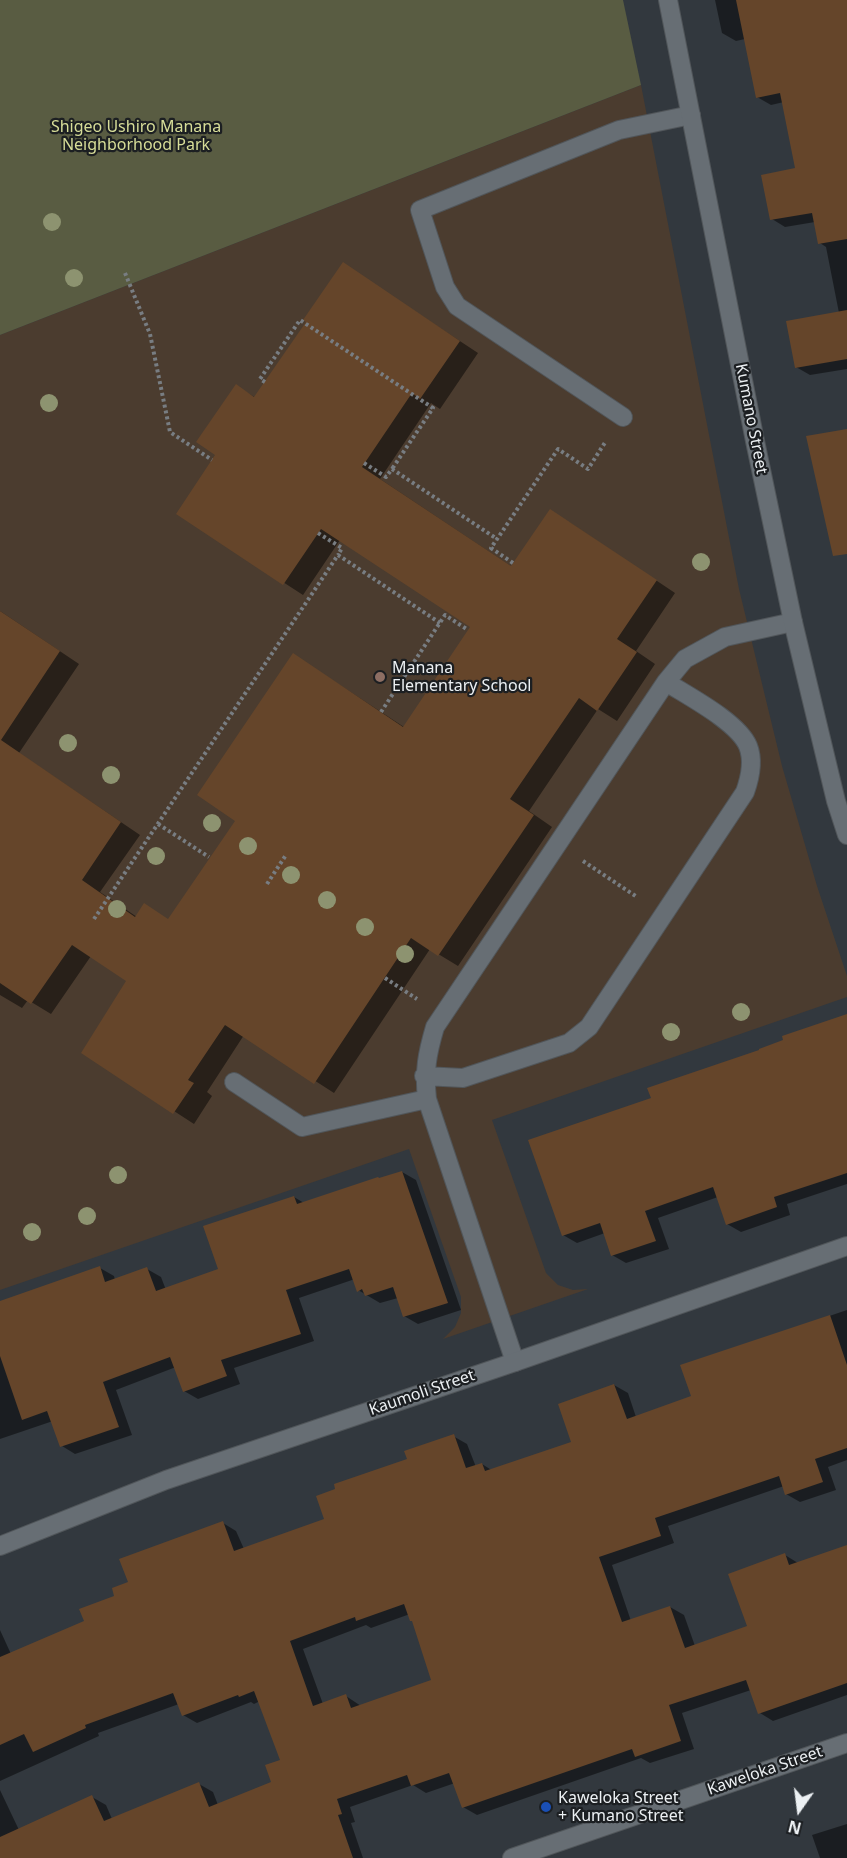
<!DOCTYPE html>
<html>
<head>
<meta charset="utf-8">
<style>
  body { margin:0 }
  #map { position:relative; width:847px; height:1858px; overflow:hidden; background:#32383e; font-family:"Noto Sans",sans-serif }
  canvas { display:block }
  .north { position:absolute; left:769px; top:1780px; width:60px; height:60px; -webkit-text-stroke:4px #1c1f22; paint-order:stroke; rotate:194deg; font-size:16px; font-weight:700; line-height:24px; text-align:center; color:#ecf0f3 }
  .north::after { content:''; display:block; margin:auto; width:21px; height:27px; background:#ecf0f3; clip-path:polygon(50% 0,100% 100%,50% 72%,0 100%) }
</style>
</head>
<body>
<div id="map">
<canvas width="847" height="1858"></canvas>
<div class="north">N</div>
</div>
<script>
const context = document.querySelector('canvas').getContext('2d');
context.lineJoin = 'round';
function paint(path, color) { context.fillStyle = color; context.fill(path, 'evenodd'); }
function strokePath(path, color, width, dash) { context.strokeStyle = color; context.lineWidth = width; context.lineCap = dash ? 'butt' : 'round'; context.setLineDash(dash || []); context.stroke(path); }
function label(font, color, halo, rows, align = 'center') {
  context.font = font + ' "Noto Sans",sans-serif'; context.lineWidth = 4.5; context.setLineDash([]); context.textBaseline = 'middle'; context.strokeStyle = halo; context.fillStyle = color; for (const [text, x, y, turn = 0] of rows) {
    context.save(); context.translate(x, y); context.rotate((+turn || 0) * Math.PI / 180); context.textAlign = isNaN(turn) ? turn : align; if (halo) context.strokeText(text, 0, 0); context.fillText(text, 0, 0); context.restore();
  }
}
paint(new Path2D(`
  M641 85 739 589 782 766 817 886 847 976V997L492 1120 546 1273 558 1285 573 1290 588 1289 443 1339 455 1327 461 1313V1297L409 1149 0 1290V335Z`), '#4b3c2f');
paint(new Path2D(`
  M0 0H623L641 85 0 335Z`), '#595c42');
paint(new Path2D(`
  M715 0H847V369L810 375 796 367 839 313 826 247 820 243 815 222 785 227 772 219 797 169 784 102 771 105 757 97 745 39 736 41 722 33Z
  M343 264 478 353 440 409 431 403 380 479 512 567 569 522 675 593 636 651 655 664 617 721 598 709 529 811 552 827 458 966 430 949 334 1093 244 1035 207 1092 212 1096 194 1124 83 1052 128 981 91 956 51 1014 28 1000 22 1008 0 995V611L79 664 19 753 140 835 100 892 137 917 169 920 237 820 294 655 404 727 472 627 340 540 303 595 178 514 218 455 236 386 256 398 308 322Z
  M847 1018V1184L787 1204 790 1215 741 1232 727 1224 718 1197 658 1218 669 1249 626 1263 612 1255 605 1233 577 1243 563 1235 653 1099 761 1051Z
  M402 1172 416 1180 461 1310 418 1324 404 1316 398 1298 380 1303 358 1290 355 1279 299 1298 314 1341 234 1368 240 1384 198 1399 184 1391 176 1367 116 1390 132 1435 75 1454 62 1446 53 1421 0 1439V1302L100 1268 114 1276 115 1280 147 1269 161 1277 166 1290 220 1270 294 1197 304 1203Z
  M847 1310V1460L828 1467 836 1490 800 1502 786 1494 784 1486 668 1526 674 1543 612 1565 631 1621 670 1607 684 1615 695 1646 749 1627 785 1555 798 1563 847 1546V1695L773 1721 760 1713 751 1690 682 1713 694 1749 650 1763 641 1758 477 1815 463 1807 455 1783 426 1793 413 1785 350 1807 355 1822 351 1823 363 1858H0V1790L19 1830 92 1797 106 1805 112 1819 199 1784 213 1792 218 1805 273 1783 282 1761 260 1701 254 1704 251 1702 197 1723 183 1715 179 1704 98 1733 99 1736 0 1781V1630L11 1654 86 1621 130 1583 223 1523 236 1531 244 1549 326 1520 409 1460 453 1436 467 1444 476 1467 482 1464 493 1471 573 1443 614 1385 628 1393 636 1417 693 1397 682 1366ZM410 1614 414 1622 433 1681 361 1706 346 1696 323 1704 303 1649 366 1625 371 1628Z
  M847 1824V1858H820L812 1835Z`), '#0007');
paint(new Path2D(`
  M736 0H847V239L818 244 812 213 770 220 761 175 795 168 780 93 756 98Z
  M343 262 460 341 420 399 412 393 362 467 511 566 550 509 657 580 617 639 637 652 597 711 579 698 510 799 534 815 438 956 411 938 314 1084 225 1025 188 1080 194 1083 173 1114 81 1053 126 981 72 945 31 1004 0 983V611L60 651 1 740 121 822 82 880 135 917 144 903 168 919 235 821 197 795 293 653 403 727 470 627 321 529 283 585 176 514 215 455 196 442 236 384 254 397 306 322 303 320Z
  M847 310V359L795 368 786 321Z
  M847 429V554L833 556 806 436Z
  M847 1014V1173L774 1197 777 1207 726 1225 713 1187 645 1211 656 1241 611 1256 600 1223 562 1236 528 1140 651 1098 647 1088 759 1050V1049L783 1040 782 1036Z
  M402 1171 448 1303 403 1317 393 1287 365 1296 362 1289 357 1292 349 1269 286 1290 301 1334 221 1360 227 1376 183 1392 170 1357 103 1382 119 1427 60 1447 47 1411 22 1420 0 1356V1301L100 1266 105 1282 147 1267 156 1291 218 1269 203 1226 294 1196 297 1204 378 1177 379 1178Z
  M830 1315 847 1365V1448L815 1459 823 1482 785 1495 779 1476 655 1518 661 1536 599 1557 622 1622 670 1606 685 1648 747 1626 728 1574 785 1553 789 1565 847 1545V1683L758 1714 746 1680 669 1705 681 1741 635 1757 632 1749 462 1808 449 1773 411 1786 407 1775 337 1799 342 1814 338 1815 353 1858H0V1837L92 1795 104 1821 199 1782 209 1807 271 1782 265 1765 280 1760 254 1691 239 1697 238 1695 182 1716 173 1693 85 1725 86 1728 33 1752 24 1734 0 1745V1657L84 1621 79 1609 114 1596 112 1588 128 1582 119 1559 223 1521 234 1551 324 1519 316 1496 335 1489 334 1484 407 1459 404 1451 454 1434 466 1468 482 1463 485 1471 571 1442 558 1404 614 1384 627 1419 691 1396 680 1365ZM404 1604 410 1621H412L431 1680 351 1708 346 1694 313 1706 290 1641 355 1617 356 1621Z`), '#65452a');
const lane = new Path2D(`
  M623 417 457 306 445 287 420 210 619 130 691 115
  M424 1076 463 1078 569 1043 589 1027 745 792C750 778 754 761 748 746 738 722 688 696 666 682
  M234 1082 302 1127 427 1099
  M515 1362 427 1099C424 1071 427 1054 435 1027L666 682 685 659 725 637 793 622`);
const street = new Path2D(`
  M668 0 755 441 793 622 836 801 847 835
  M0 1546 166 1480 515 1362 847 1246
  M512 1858 847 1743`);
strokePath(lane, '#51565a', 20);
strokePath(street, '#51565a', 20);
strokePath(new Path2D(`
  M125 273 150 334 170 432 212 460
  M265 382 260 379 300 320 433 408 392 469
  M364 463 386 477 392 469 497 539
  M318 533 342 548 338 555
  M513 563 491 548 558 449 588 469 606 441
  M381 712 445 615 468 630
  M158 824 209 857
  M583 861 637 897
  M267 884 286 855
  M94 919 338 555 440 623
  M385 978 417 999`), '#787d82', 4, [3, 3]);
strokePath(lane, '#676e74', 18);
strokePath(street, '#676e74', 18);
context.fillStyle = '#8d9370';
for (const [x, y] of [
  [52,222],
  [74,278],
  [49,403],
  [701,562],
  [68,743],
  [111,775],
  [212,823],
  [248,846],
  [156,856],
  [291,875],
  [327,900],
  [117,909],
  [365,927],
  [405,954],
  [741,1012],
  [671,1032],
  [118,1175],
  [87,1216],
  [32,1232]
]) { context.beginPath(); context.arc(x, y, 9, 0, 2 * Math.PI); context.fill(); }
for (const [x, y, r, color] of [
  [380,677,6,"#8d6e63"],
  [546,1807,6,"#1a4fb4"]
]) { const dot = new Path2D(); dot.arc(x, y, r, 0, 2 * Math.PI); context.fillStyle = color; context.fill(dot); strokePath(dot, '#1c1f22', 2); }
label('16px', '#d7dd98', '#1c1f22', [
  ["Shigeo Ushiro Manana",136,127],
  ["Neighborhood Park",136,145]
]);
label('16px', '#ecf0f3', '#1c1f22', [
  ["Kumano Street",751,419,79],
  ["Kaumoli Street",422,1393,-19],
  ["Kaweloka Street",765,1771,-19]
]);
label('16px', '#ecf0f3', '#1c1f22', [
  ["Manana",392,668],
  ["Elementary School",392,686],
  ["Kaweloka Street",558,1798],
  ["+ Kumano Street",558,1816]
], 'left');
</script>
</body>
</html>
